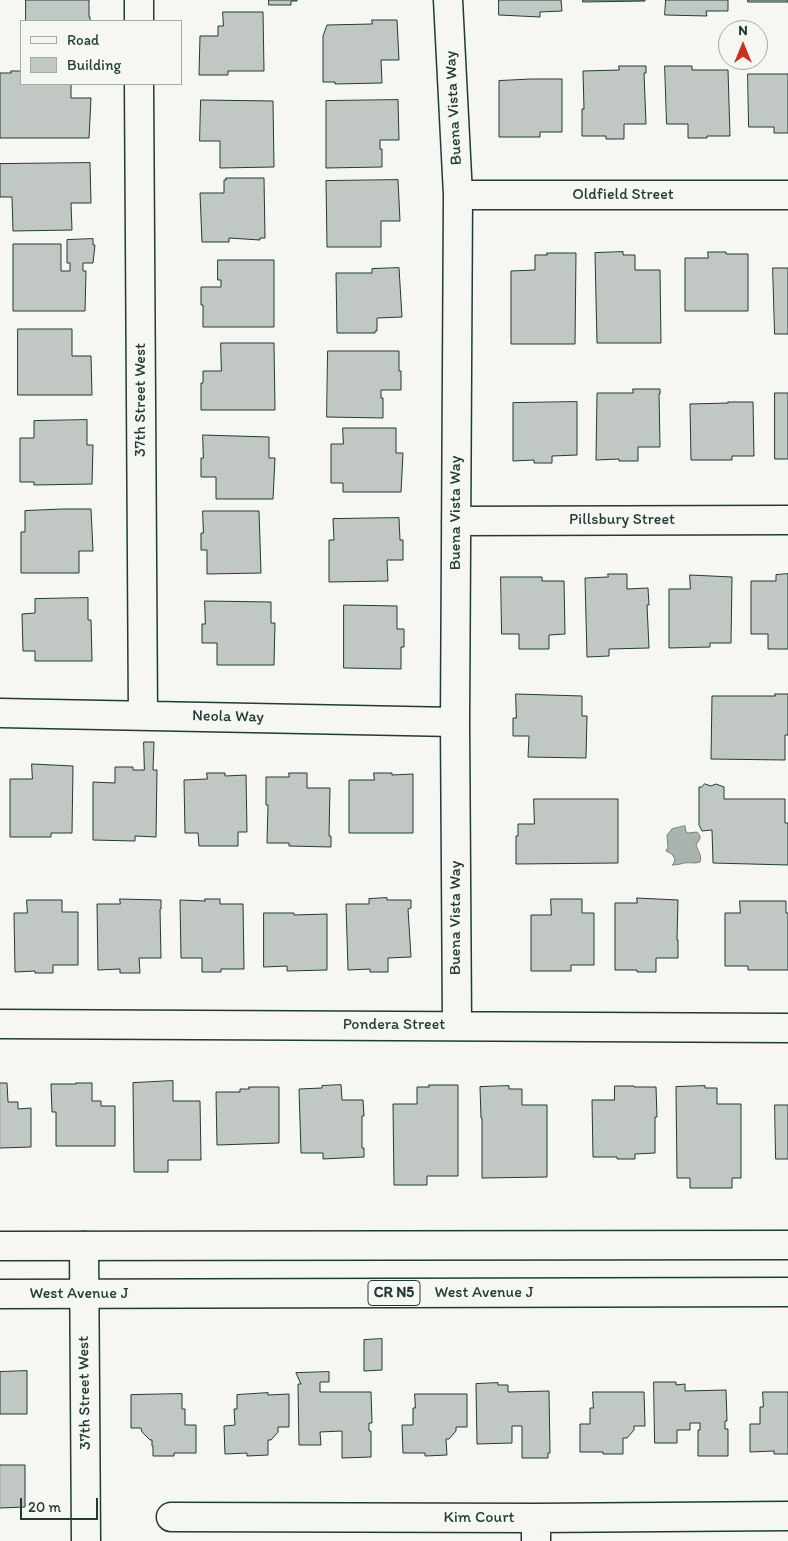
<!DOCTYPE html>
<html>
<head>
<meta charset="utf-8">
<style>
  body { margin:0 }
  #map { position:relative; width:788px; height:1541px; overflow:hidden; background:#f6f6f2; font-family:Itim,sans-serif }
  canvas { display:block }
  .legend { position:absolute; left:20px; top:20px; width:162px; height:65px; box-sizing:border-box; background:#f6f6f2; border:1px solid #a0aca6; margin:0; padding:6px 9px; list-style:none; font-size:15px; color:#1f3d34 }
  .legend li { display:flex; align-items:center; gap:10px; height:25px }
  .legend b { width:25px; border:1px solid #a0aca6 }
  .north { position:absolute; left:718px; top:20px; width:50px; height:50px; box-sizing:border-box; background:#f6f6f2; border:1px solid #a0aca6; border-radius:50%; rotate:0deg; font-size:14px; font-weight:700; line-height:20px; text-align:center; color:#1f3d34 }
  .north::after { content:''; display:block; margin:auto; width:18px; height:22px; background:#c8321e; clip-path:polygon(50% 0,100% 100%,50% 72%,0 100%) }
  .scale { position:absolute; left:20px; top:1498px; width:78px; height:22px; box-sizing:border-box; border:2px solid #1f3d34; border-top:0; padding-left:6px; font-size:15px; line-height:18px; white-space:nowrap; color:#1f3d34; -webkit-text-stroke:4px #f6f6f2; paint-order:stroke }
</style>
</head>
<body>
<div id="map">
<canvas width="788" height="1541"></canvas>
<ul class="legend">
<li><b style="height:6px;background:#f6f6f2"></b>Road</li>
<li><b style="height:14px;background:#c1c8c3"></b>Building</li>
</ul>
<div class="north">N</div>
<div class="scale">20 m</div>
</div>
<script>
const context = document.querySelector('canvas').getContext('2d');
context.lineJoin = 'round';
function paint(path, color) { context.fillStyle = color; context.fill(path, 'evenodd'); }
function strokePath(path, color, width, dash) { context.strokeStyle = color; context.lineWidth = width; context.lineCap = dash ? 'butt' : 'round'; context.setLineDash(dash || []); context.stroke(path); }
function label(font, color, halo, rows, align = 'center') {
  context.font = font + ' Itim,sans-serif'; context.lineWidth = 4.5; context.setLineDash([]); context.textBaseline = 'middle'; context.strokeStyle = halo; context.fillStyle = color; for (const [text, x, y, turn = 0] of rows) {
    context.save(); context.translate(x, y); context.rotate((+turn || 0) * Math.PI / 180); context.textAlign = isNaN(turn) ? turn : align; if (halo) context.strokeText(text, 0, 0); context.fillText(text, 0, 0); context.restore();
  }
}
const water = new Path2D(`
  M685 826 686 832 688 833 697 832C703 837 699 840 696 845 698 851 702 855 700 862 694 864 690 862 684 863 680 864 677 865 672 865L674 863 675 859 672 854 666 851 668 847 667 835 672 829Z`);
paint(water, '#aab3ae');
strokePath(water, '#72847d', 1);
const building = new Path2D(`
  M26 0H89V17H90V21H26Z
  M269 0H297V1H291V5H269Z
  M499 0H561L562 11 540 12V17L499 15Z
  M583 0H645V1L583 2Z
  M666 0H728V11H706L707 16 665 15Z
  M748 0H788V2H748Z
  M223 12H263L264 71H228V75H199L200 36H218V26H223Z
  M372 20H397L399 60H381L382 83 335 84V82H323V36L327 25 372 24Z
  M619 66H646V73H644L646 124H624V139H606V136H582V109H584L583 71 619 70Z
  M665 66H692V70H728L730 136H707V138H688V124H667Z
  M11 71H21V84H71V98H91L89 138H0V73H11Z
  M748 74H788V133H774V127H749Z
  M531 79H562V132H540V137H499V81Z
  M201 100 273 101 274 167 220 168V141H200Z
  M398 100 399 140H380V149H382V167L326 168V101Z
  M90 163 91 203H71L72 230 13 231 12 197H0V164Z
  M226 178H264L265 238H260V240L229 238V242H202L200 193H224V180H226Z
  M398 180 400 221H381V247H327L326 181Z
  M93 239V245H95L93 263H83V271H86L85 311H13V244H61V271H70V263H67V240Z
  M623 252V255H635V270H660L661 343H597L595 253Z
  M708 252H726V254H748V311H685V258H708Z
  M547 253H576L575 344H511V271L535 270V255H547Z
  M218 260H274V327H203V305H201V287H221V280H218Z
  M399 268 402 317 377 318V331H375V333H337L336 273H372V269Z
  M773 268H788V334H775Z
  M18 329H72V356H91L92 395H18Z
  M221 343H274L275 410H201V383H203V371H221Z
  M328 351H399V371H401V390H381V398H383V418L327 417Z
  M633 389H660V394H659L660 447H638V461H619V459L596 460 597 393H633Z
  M775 393H788V459H775Z
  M577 402V455L552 456V463H534V460L513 461V403Z
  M728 402H753L754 456H732V460H691L690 404 728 403Z
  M87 420V445H93L92 484 34 485V482H20V438H34V421Z
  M343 428H396V453H403L401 492H343V483H331V444H343Z
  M203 435 269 437V458H275L273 499H216V477H201V458H203Z
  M62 509H91L93 551H79V573H21V532H25V511Z
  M203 511H259L261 573 207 574V550H201V533H203Z
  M399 518 400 540H403V560H387L388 581 329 582V540H334L333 519Z
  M608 574H627V589L648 588 649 605H647L649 648 609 649V656L587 657 585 578 608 577Z
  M788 574V649H768V634H751V581H776V575Z
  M690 575 732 577 731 643H710V647L669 648V589H690Z
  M501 577H542V581H564L565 634 549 635V649H519V634H502Z
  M88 598V620H91L92 661H35V651H23L22 614 35 613V599Z
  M205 601 271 602V623H275L274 665H217V643H202V624H205Z
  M344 605 397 606V629H404V647H401V669L344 668Z
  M516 694 582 696V716H587L586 758 528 757 529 736H513V718H516Z
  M775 694H788V735H785V760L711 759 712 696H775Z
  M144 742H154L153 770H157L156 837 135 836V841L93 840V782L115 783V767H133V770H144Z
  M32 764 73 766 72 833H51V837H10V779H32Z
  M207 773H225V776L246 775 247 832H238V846H199L198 833H185L184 780 207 779Z
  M289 773H307V788H330L329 836H331V847L289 846V843H267L268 805H266V777H289Z
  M374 773H392V775L413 774V833H349V780H374Z
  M705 784 711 786 716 784 724 787V799H785V823H788V865L713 863 712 830 702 831 699 825V787H701Z
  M534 799H618V863L516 864V836H518V824H534Z
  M387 898V900H411V908L408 909 411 957 388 958V972H370V969L348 970 346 904H369V899Z
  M637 898 678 900 677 940H678V958H656V972H637V970H615V903H637Z
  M120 899 161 900V909H160L161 958H139L140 973H120V969L98 970 97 904H120Z
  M205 899H220V904H243L244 969H221V972H202V958H181L180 900 205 901Z
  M551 899H582V913H594V965H571V971H531V915H551Z
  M27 900H62V912H78V965H53V973H35V971L15 972 14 913H27Z
  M740 901H786V913H788V970H748V966H725V913H740Z
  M264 913H294V915L327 914V970L287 971V966L264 967Z
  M173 1081V1101H200L201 1160H168V1172H134L133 1083Z
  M0 1083H7L8 1102H18V1109L31 1108V1147L0 1148Z
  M76 1083H92V1101H101V1106H115V1146H56V1112H52L51 1084H76Z
  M341 1085 342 1100H363L364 1116H362V1148H364V1157L323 1159V1153H301L299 1089 322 1088V1086Z
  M429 1085H458V1176H427V1185H394L393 1104H417V1087H429Z
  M509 1086V1089H522V1105H547V1177L482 1178V1118H481L480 1087Z
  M615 1086H634V1087H656L657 1117H655V1153L635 1154V1159H617V1157H593L592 1100H614Z
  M705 1086V1088H717V1104H741V1178H732V1188H690V1178H677L676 1087Z
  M249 1087H279V1143L217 1145 216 1092H240V1089H249Z
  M775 1105H788V1159H776Z
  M382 1339V1370L364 1371V1340Z
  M27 1371V1414H0V1372Z
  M329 1372V1382H320V1392H371L372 1423H369V1431H371V1457L342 1458V1431L320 1432 321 1445H299L298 1384H301L296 1373Z
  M654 1382H676V1385L685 1384V1391L726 1390 727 1421H725V1429H728V1456H698V1430H700V1423H690V1430H677V1443H655Z
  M498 1383V1385H508V1392L549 1391 550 1453H548V1458H522V1426H512V1443L477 1444 476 1384Z
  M593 1392H644L645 1426H634V1430L627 1438H623V1454H603V1452H580V1424H590V1408H593Z
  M763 1392H788V1454H774V1451L750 1452V1424H760V1407H763Z
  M268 1393V1395L289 1394V1427H278V1432L271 1440H268V1455L247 1456V1453L225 1454 224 1426 235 1425 234 1409H237V1395Z
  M182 1394V1409H185V1425H196V1453H174V1456H153V1446H152V1440H150L142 1432 141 1428H131V1395Z
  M415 1394H467V1427H456V1431L449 1439H446L447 1455 425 1456V1453H403L402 1425H413V1408H415Z
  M0 1465H25V1507L0 1508Z`);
paint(building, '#c1c8c3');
strokePath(building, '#1f3d34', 1);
const minor = new Path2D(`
  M139 0V21
  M448 0 458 195 455 722 457 1025
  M139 84 143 716
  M458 195H788
  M456 521 788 520
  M0 713 455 722
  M0 1024 788 1028
  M84 1246 86 1541
  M171 1517 536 1518 788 1516
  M536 1518V1541`);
const primary = new Path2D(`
  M0 1246 788 1245
  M0 1294 788 1292`);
strokePath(minor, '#1f3d34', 31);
strokePath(primary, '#1f3d34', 31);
strokePath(minor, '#f6f6f2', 28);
strokePath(primary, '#f6f6f2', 28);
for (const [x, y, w] of [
  [394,1293,52]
]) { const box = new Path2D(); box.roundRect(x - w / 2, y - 12.5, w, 25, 4); context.fillStyle = '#f6f6f2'; context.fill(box); strokePath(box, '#1f3d34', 1); }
label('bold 15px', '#1f3d34', null, [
  ["CR N5",394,1293]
]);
label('16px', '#1f3d34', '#f6f6f2', [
  ["Buena Vista Way",454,108,-93],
  ["Oldfield Street",623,195],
  ["37th Street West",141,400,-90],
  ["Buena Vista Way",456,513,-90],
  ["Pillsbury Street",622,520],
  ["Neola Way",228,717,1],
  ["Buena Vista Way",456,918,-90],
  ["Pondera Street",394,1025],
  ["West Avenue J",484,1293],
  ["West Avenue J",79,1294],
  ["37th Street West",85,1393,-91],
  ["Kim Court",479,1518]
]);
</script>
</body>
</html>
